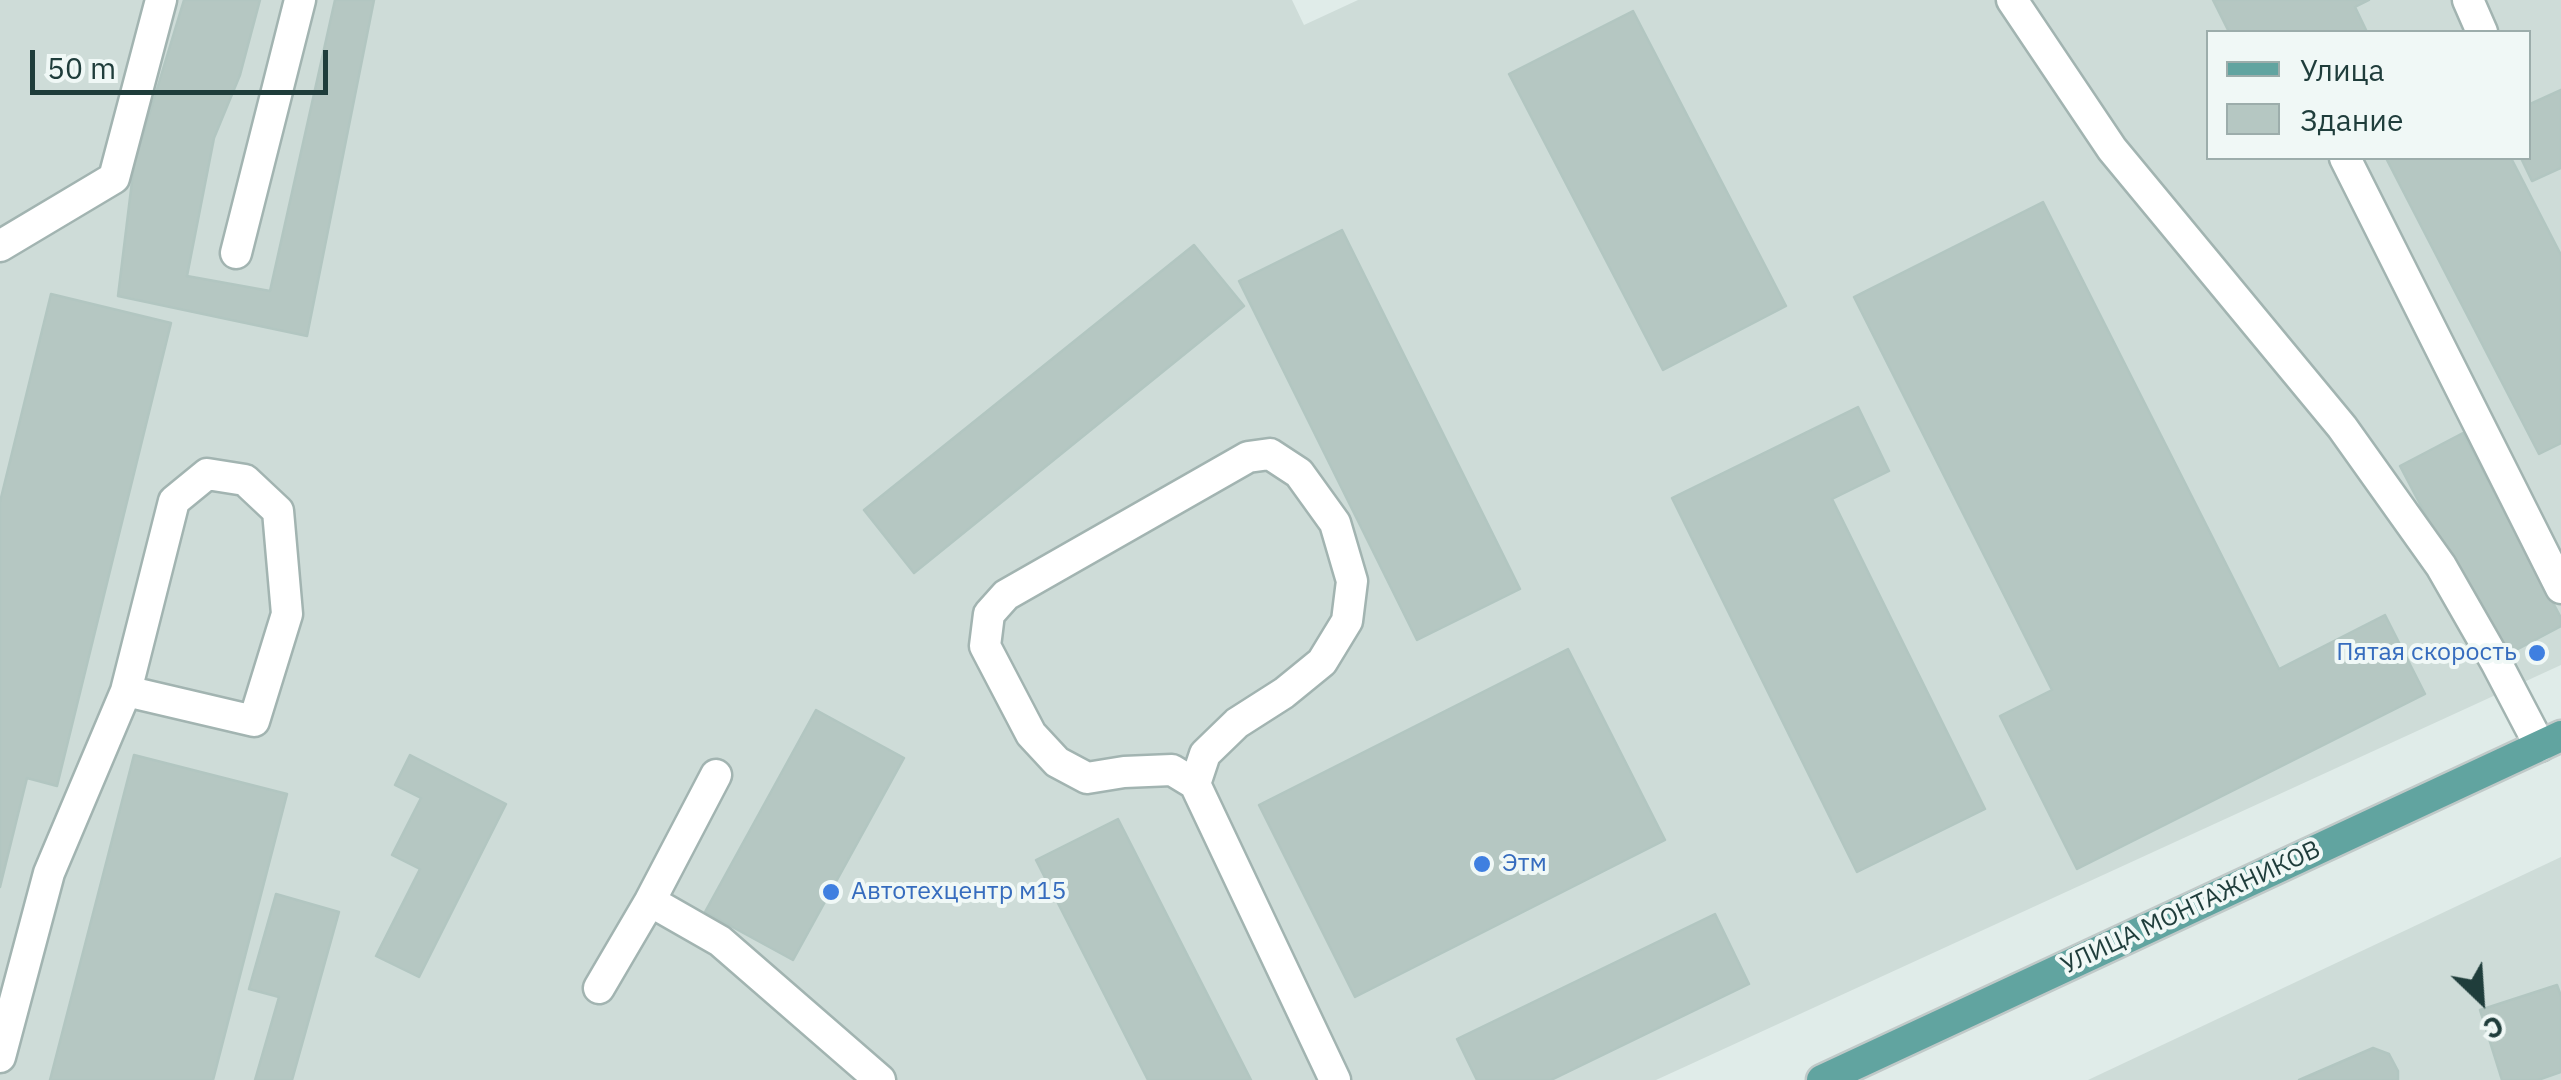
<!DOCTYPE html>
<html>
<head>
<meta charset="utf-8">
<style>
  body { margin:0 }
  #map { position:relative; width:2561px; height:1080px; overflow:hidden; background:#e0ece9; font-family:"IBM Plex Sans",sans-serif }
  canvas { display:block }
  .legend { position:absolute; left:2206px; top:30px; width:325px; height:130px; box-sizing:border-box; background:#f0f8f6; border:2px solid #9cadab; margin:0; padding:12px 18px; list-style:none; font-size:30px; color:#1f3d3b }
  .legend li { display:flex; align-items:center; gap:20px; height:50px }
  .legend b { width:50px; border:2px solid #9cadab }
  .north { position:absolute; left:2431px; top:950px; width:100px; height:100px; -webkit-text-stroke:8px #f0f8f6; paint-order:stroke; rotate:155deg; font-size:28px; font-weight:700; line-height:40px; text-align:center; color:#1f3d3b }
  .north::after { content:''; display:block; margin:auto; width:35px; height:45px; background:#1f3d3b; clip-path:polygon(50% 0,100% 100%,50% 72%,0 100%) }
  .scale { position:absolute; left:30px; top:50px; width:298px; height:45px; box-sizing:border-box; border:5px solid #1f3d3b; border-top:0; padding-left:12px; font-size:30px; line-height:35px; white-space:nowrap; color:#1f3d3b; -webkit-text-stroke:8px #f0f8f6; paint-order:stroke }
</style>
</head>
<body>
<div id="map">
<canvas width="2561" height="1080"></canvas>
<ul class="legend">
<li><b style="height:12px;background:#61a4a0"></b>Улица</li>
<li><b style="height:28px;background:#b5c7c2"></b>Здание</li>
</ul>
<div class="north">С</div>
<div class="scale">50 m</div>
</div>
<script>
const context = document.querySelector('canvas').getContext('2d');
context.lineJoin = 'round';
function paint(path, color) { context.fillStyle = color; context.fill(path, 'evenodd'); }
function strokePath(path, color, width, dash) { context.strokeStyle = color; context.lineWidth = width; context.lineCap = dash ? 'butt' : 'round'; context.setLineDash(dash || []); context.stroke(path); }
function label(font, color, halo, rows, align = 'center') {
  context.font = font + ' "IBM Plex Sans",sans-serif'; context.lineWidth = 8; context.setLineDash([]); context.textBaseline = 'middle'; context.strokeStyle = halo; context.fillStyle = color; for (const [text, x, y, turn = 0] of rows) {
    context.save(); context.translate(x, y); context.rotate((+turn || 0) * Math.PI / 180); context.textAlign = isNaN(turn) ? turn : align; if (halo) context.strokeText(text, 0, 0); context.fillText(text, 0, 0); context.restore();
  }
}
paint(new Path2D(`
  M0 0H1292L1304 25 1358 0H2561V665L1656 1080H0ZM2208 32H2528V158H2208Z
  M2561 857V1080H2088Z`), '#cedcd8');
const building = new Path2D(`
  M184 0H260L240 75 214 138 187 276 270 291 335 0H374L307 336 118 296 134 165Z
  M2213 0H2369L2355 7 2367 32H2229Z
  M1633 11 1786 306 1663 370 1509 74Z
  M2561 90V168L2532 181 2521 158H2528V105Z
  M2386 158H2511L2561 255V443L2539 454Z
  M2043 202 2279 669 2385 615 2425 694 2077 869 2000 716 2052 690 1854 297Z
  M1342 230 1520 589 1417 640 1239 281Z
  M1194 245 1244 306 914 573 864 510Z
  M51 294 171 323 57 786 27 778 0 887V502Z
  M1858 407 1889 471 1832 499 1985 809 1857 872 1672 498Z
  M2463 433 2561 618V626L2501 658 2400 466Z
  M1568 649 1665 840 1355 997 1259 805Z
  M816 710 904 758 793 960 705 912Z
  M134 755 287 794 213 1080H50Z
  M410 755 506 804 419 977 376 956 420 869 392 855 421 798 395 785Z
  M1118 819 1251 1080H1148L1036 860Z
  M276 894 339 912 292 1080H255L279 997 249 989Z
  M1715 914 1749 984 1551 1080H1477L1457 1039Z
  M2557 985 2561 996V1072L2538 1080H2502L2480 1010Z
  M2373 1048 2389 1054 2398 1071V1080H2299Z`);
paint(building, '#b5c7c2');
strokePath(building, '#b2c6c1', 2.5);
const minor = new Path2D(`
  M2012 0 2112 149 2342 427 2441 566 2496 662 2540 746
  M2468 0 2482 32
  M2345 158 2561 588
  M0 246 114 178 161 0
  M236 253 300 0
  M716 775 650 901 720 941 880 1080
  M1195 784 1205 754 1237 723 1284 693 1322 662 1347 621 1352 581 1335 523 1299 473 1270 454 1248 457 1006 595 989 614 985 646 1031 734 1057 762 1087 778 1124 772 1172 770 1195 784 1335 1080
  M599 988 650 901
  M0 1057 49 873 126 691 174 501 207 474 245 480 278 511 287 614 254 721 126 691`);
const major = new Path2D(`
  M1822 1080 2561 736`);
strokePath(minor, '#a2b4b1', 35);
strokePath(major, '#c0c9c8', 35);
strokePath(minor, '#fff', 30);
strokePath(major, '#61a4a0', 30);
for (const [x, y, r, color] of [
  [2537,653,10,"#3f7fe0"],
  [1482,864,10,"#3f7fe0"],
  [831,892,10,"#3f7fe0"]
]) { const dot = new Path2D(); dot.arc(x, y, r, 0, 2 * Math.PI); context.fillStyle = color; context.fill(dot); strokePath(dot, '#f0f8f6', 4); }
label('25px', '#366cbe', '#f0f8f6', [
  ["Пятая скорость",2517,653,"right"],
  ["Этм",1502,864],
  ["Автотехцентр м15",851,892]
], 'left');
label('25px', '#1f3d3b', '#f0f8f6', [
  ["УЛИЦА МОНТАЖНИКОВ",2191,908,-25]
]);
</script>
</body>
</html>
